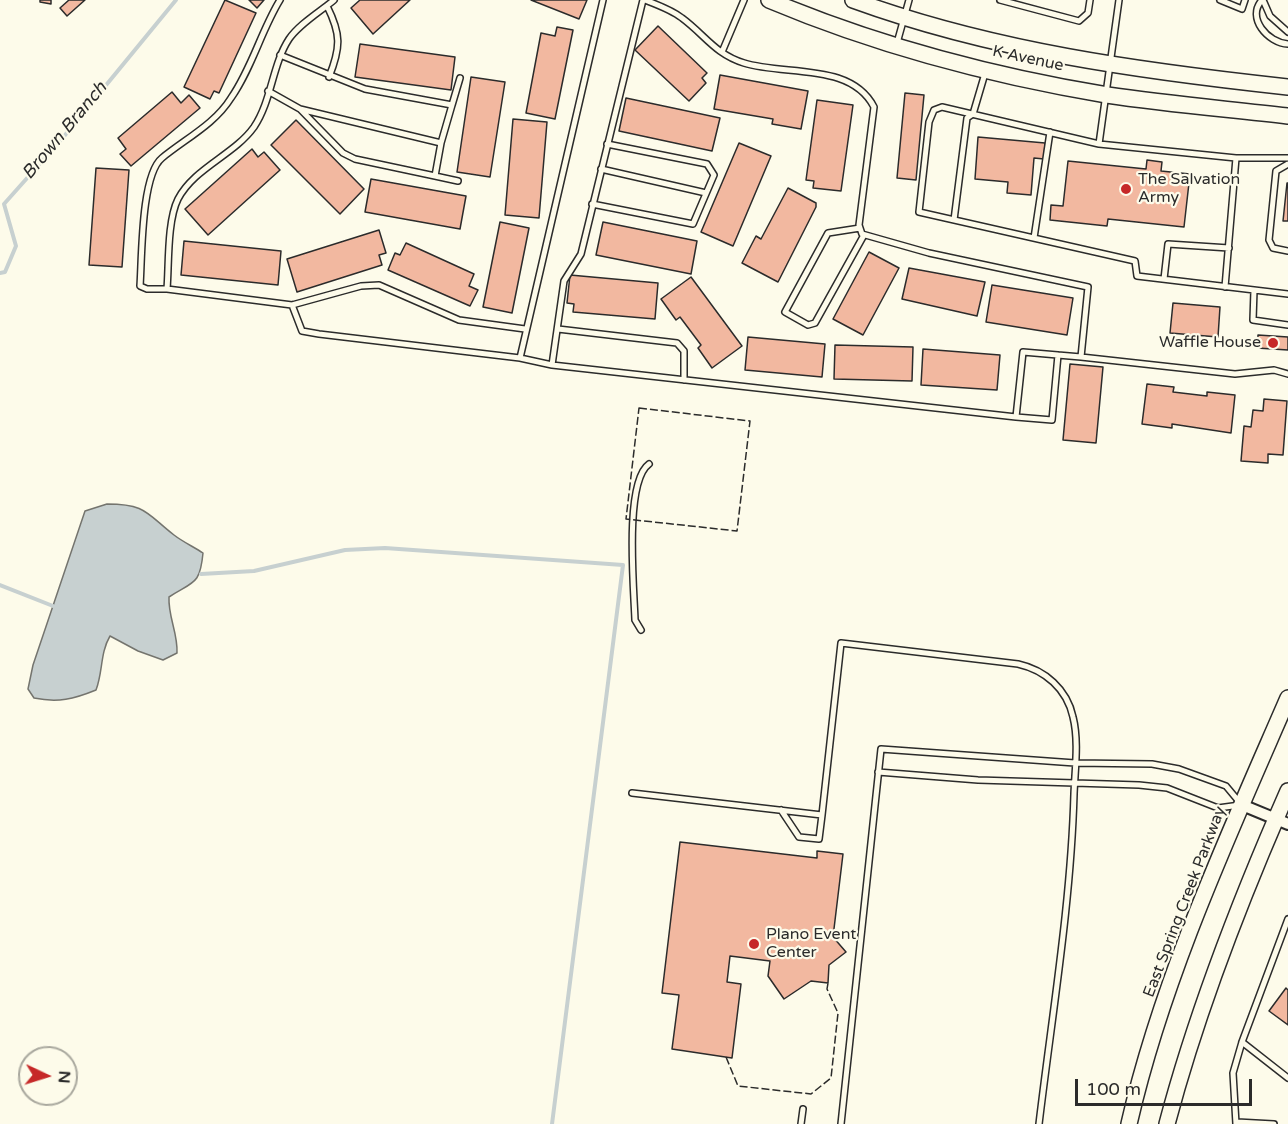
<!DOCTYPE html>
<html>
<head>
<meta charset="utf-8">
<style>
  body { margin:0 }
  #map { position:relative; width:1288px; height:1124px; overflow:hidden; background:#fdfbea; font-family:"Varela Round",sans-serif }
  canvas { display:block }
  .north { position:absolute; left:18px; top:1046px; width:60px; height:60px; box-sizing:border-box; background:#fdfbea; border:2px solid #a9a89e; border-radius:50%; rotate:94deg; font-size:16px; font-weight:700; line-height:24px; text-align:center; color:#2b2b2b }
  .north::after { content:''; display:block; margin:auto; width:21px; height:27px; background:#c62828; clip-path:polygon(50% 0,100% 100%,50% 72%,0 100%) }
  .scale { position:absolute; left:1075px; top:1079px; width:177px; height:27px; box-sizing:border-box; border:3px solid #2b2b2b; border-top:0; padding-left:8px; font-size:18px; line-height:21px; white-space:nowrap; color:#2b2b2b; -webkit-text-stroke:4px #fdfbea; paint-order:stroke }
</style>
</head>
<body>
<div id="map">
<canvas width="1288" height="1124"></canvas>
<div class="north">N</div>
<div class="scale">100 m</div>
</div>
<script>
const context = document.querySelector('canvas').getContext('2d');
context.lineJoin = 'round';
function paint(path, color) { context.fillStyle = color; context.fill(path, 'evenodd'); }
function strokePath(path, color, width, dash) { context.strokeStyle = color; context.lineWidth = width; context.lineCap = dash ? 'butt' : 'round'; context.setLineDash(dash || []); context.stroke(path); }
function label(font, color, halo, rows, align = 'center') {
  context.font = font + ' "Varela Round",sans-serif'; context.lineWidth = 4.5; context.setLineDash([]); context.textBaseline = 'middle'; context.strokeStyle = halo; context.fillStyle = color; for (const [text, x, y, turn = 0] of rows) {
    context.save(); context.translate(x, y); context.rotate((+turn || 0) * Math.PI / 180); context.textAlign = isNaN(turn) ? turn : align; if (halo) context.strokeText(text, 0, 0); context.fillText(text, 0, 0); context.restore();
  }
}
const water = new Path2D(`
  M107 504C146 504 146 513 174 535 183 542 194 547 203 553 200 585 194 581 169 597 168 617 178 633 177 653L163 660 138 651 110 636C100 653 103 672 96 690 74 699 58 703 34 698L28 689 33 665 85 511Z`);
paint(water, '#c7d0d0');
strokePath(water, '#74746e', 1.5);
strokePath(new Path2D(`
  M0 273 5 272 16 246 4 204 61 140 176 0
  M201 574 254 571 345 550 385 548 623 565 552 1124
  M0 585 53 606`), '#c7d0d0', 4);
const building = new Path2D(`
  M40 0H51V4L40 2Z
  M69 0H85L67 16 60 8Z
  M225 0 256 13 219 93 214 91 210 99 184 87Z
  M249 0H264L257 8Z
  M360 0H410L373 34 351 8Z
  M531 0H587L579 19Z
  M658 26 707 73 702 78 706 83 689 101 635 50Z
  M557 27 573 30 555 119 526 113 541 33 555 36Z
  M360 44 455 57 451 90 355 77Z
  M720 75 808 91 801 129 772 124 773 119 714 109Z
  M471 77 505 82 490 177 457 172Z
  M172 92 181 103 189 95 200 108 131 166 120 154 126 149 118 138Z
  M905 93 924 95 916 180 897 178Z
  M626 98 720 118 712 151 619 131Z
  M817 100 853 105 841 191 813 188 814 181 806 180Z
  M513 119 547 122 539 218 505 215Z
  M296 120 364 189 340 214 271 145Z
  M978 137 1045 143 1044 159 1034 158 1031 195 1007 193 1008 182 975 179Z
  M739 143 771 156 733 246 701 232Z
  M252 149 258 157 264 152 280 170 208 235 185 209Z
  M1147 160 1162 162 1161 171 1190 174 1184 227 1108 219 1107 226 1050 220 1051 205 1063 206 1068 161 1146 169Z
  M96 168 129 170 122 267 89 265Z
  M371 179 466 196 460 229 365 212Z
  M1287 183H1288V221H1283Z
  M788 188 816 203V207L778 282 742 263 756 236 761 239Z
  M500 222 529 228 512 313 483 307Z
  M603 222 697 241 691 274 596 255Z
  M379 230 386 253 379 255 382 265 297 292 287 259Z
  M184 241 281 251 278 285 181 275Z
  M406 243 474 274 469 286 478 290 470 306 388 270 395 253 400 255Z
  M869 252 899 268 863 335 833 319Z
  M909 268 985 282 977 316 902 299Z
  M570 275 658 283 655 319 573 312 574 304 567 303Z
  M691 277 742 346 712 368 698 348 701 345 680 317 676 320 661 299Z
  M992 285 1073 298 1067 335 986 322Z
  M1173 303 1220 307 1218 337 1170 333Z
  M1258 335 1288 337V350L1257 348Z
  M748 337 825 344 822 377 745 370Z
  M835 345 913 347 912 381 834 379Z
  M923 349 1000 355 997 390 921 385Z
  M1070 364 1103 367 1096 443 1063 440Z
  M1147 384 1174 387 1173 392 1207 396V392L1235 395 1231 433 1172 424V428L1142 424Z
  M1264 399 1287 401 1283 455 1268 454V463L1241 461 1244 426 1251 427 1253 410 1263 411Z
  M680 842 817 858V851L843 854 833 937 846 952 829 965 828 983 811 981 784 999 768 976 770 961 730 956 727 982 741 984 732 1058 672 1049 679 995 662 993Z
  M1286 988 1288 990V1025L1269 1011Z`);
paint(building, '#f2b8a0');
strokePath(building, '#2b2b2b', 1.5);
const lane = new Path2D(`
  M280 0C261 31 252 68 231 98 215 124 185 139 162 158 141 175 142 257 140 286L147 289H167L292 305 361 286 379 285 459 320 525 329
  M1000 0 1079 21 1088 13 1090 0
  M1119 0 1099 144 1236 158 1225 287
  M1220 0 1242 9 1245 0
  M1262 0C1246 18 1268 43 1288 44
  M1263 0 1270 16 1288 32
  M327 6C341 34 341 47 329 77
  M897 43 909 0
  M722 52 744 0
  M268 91 300 109 441 143 452 105 365 89 280 55
  M452 105 460 78
  M301 110 343 153 355 159 435 176 441 143
  M1099 144 942 107 934 110 929 122 919 212 1135 261 1137 276 1288 294
  M1236 158H1288
  M1288 164 1276 171 1269 240 1273 248 1288 251
  M601 169 706 193
  M435 176 458 181
  M592 204 693 224 714 175 707 164 607 144
  M954 220 967 118 973 114 986 70
  M860 228 828 233 785 312 808 325 815 323 864 235
  M1034 238 1050 132
  M1164 279 1168 244 1229 248
  M167 289C169 265 167 221 178 199 194 168 234 155 254 127 272 100 272 65 289 39 299 24 321 11 334 0
  M1254 290 1253 320 1288 325
  M292 305 302 331 319 334 520 358 552 365 1016 417 1023 352 1081 357 1088 287 929 253 862 234 859 225 874 107C851 62 785 76 744 63 715 54 705 35 682 18 672 10 658 5 645 0
  M558 329 677 343 684 351V380
  M1081 357 1235 374 1274 370 1288 374
  M520 358 603 0
  M552 365 564 281 581 254 643 0
  M1016 417 1052 420 1058 355
  M641 630 635 620C634 589 624 482 649 464
  M878 772 978 780 1139 785 1167 788 1218 808 1240 805
  M632 793 822 815 841 643 1018 664C1045 670 1067 689 1073 717 1079 741 1075 769 1074 794 1071 903 1052 1015 1039 1124
  M781 810 799 837 819 839 822 815
  M1242 1042 1288 1078
  M1237 1122 1274 1124
  M801 1124 803 1109
  M841 1124 881 749 1075 763 1152 764 1179 769 1226 786 1241 804
  M1236 1124 1233 1073 1242 1042 1288 919`);
const street = new Path2D(`
  M1242 805 1288 824`);
const secondary = new Path2D(`
  M769 0C876 45 993 76 1107 95 1167 104 1228 109 1288 116
  M853 0C993 51 1140 71 1288 87
  M1129 1124C1162 979 1229 834 1288 698
  M1167 1124C1197 1010 1241 898 1288 791`);
strokePath(lane, '#2b2b2b', 8);
strokePath(street, '#2b2b2b', 14);
strokePath(secondary, '#2b2b2b', 18);
strokePath(lane, '#fdfbea', 5);
strokePath(street, '#fdfbea', 10);
strokePath(secondary, '#fdfbea', 15);
strokePath(new Path2D(`
  M639 408 750 421 737 531 626 519Z
  M726 1057 738 1086 811 1094 831 1078 838 1013 827 989 828 983`), '#2b2b2b', 1.5, [8, 3]);
for (const [x, y, r, color] of [
  [1126,189,6,"#c62828"],
  [1273,343,6,"#c62828"],
  [754,944,6,"#c62828"]
]) { const dot = new Path2D(); dot.arc(x, y, r, 0, 2 * Math.PI); context.fillStyle = color; context.fill(dot); strokePath(dot, '#fdfbea', 2); }
label('16px', '#2b2b2b', '#fdfbea', [
  ["K Avenue",1028,59,12],
  ["East Spring Creek Parkway",1185,902,-69]
]);
label('16px', '#2b2b2b', '#fdfbea', [
  ["The Salvation",1138,180],
  ["Army",1138,198],
  ["Waffle House",1261,343,"right"],
  ["Plano Event",766,935],
  ["Center",766,953]
], 'left');
label('italic 18px', '#2b2b2b', '#fdfbea', [
  ["Brown Branch",65,131,-50]
]);
</script>
</body>
</html>
